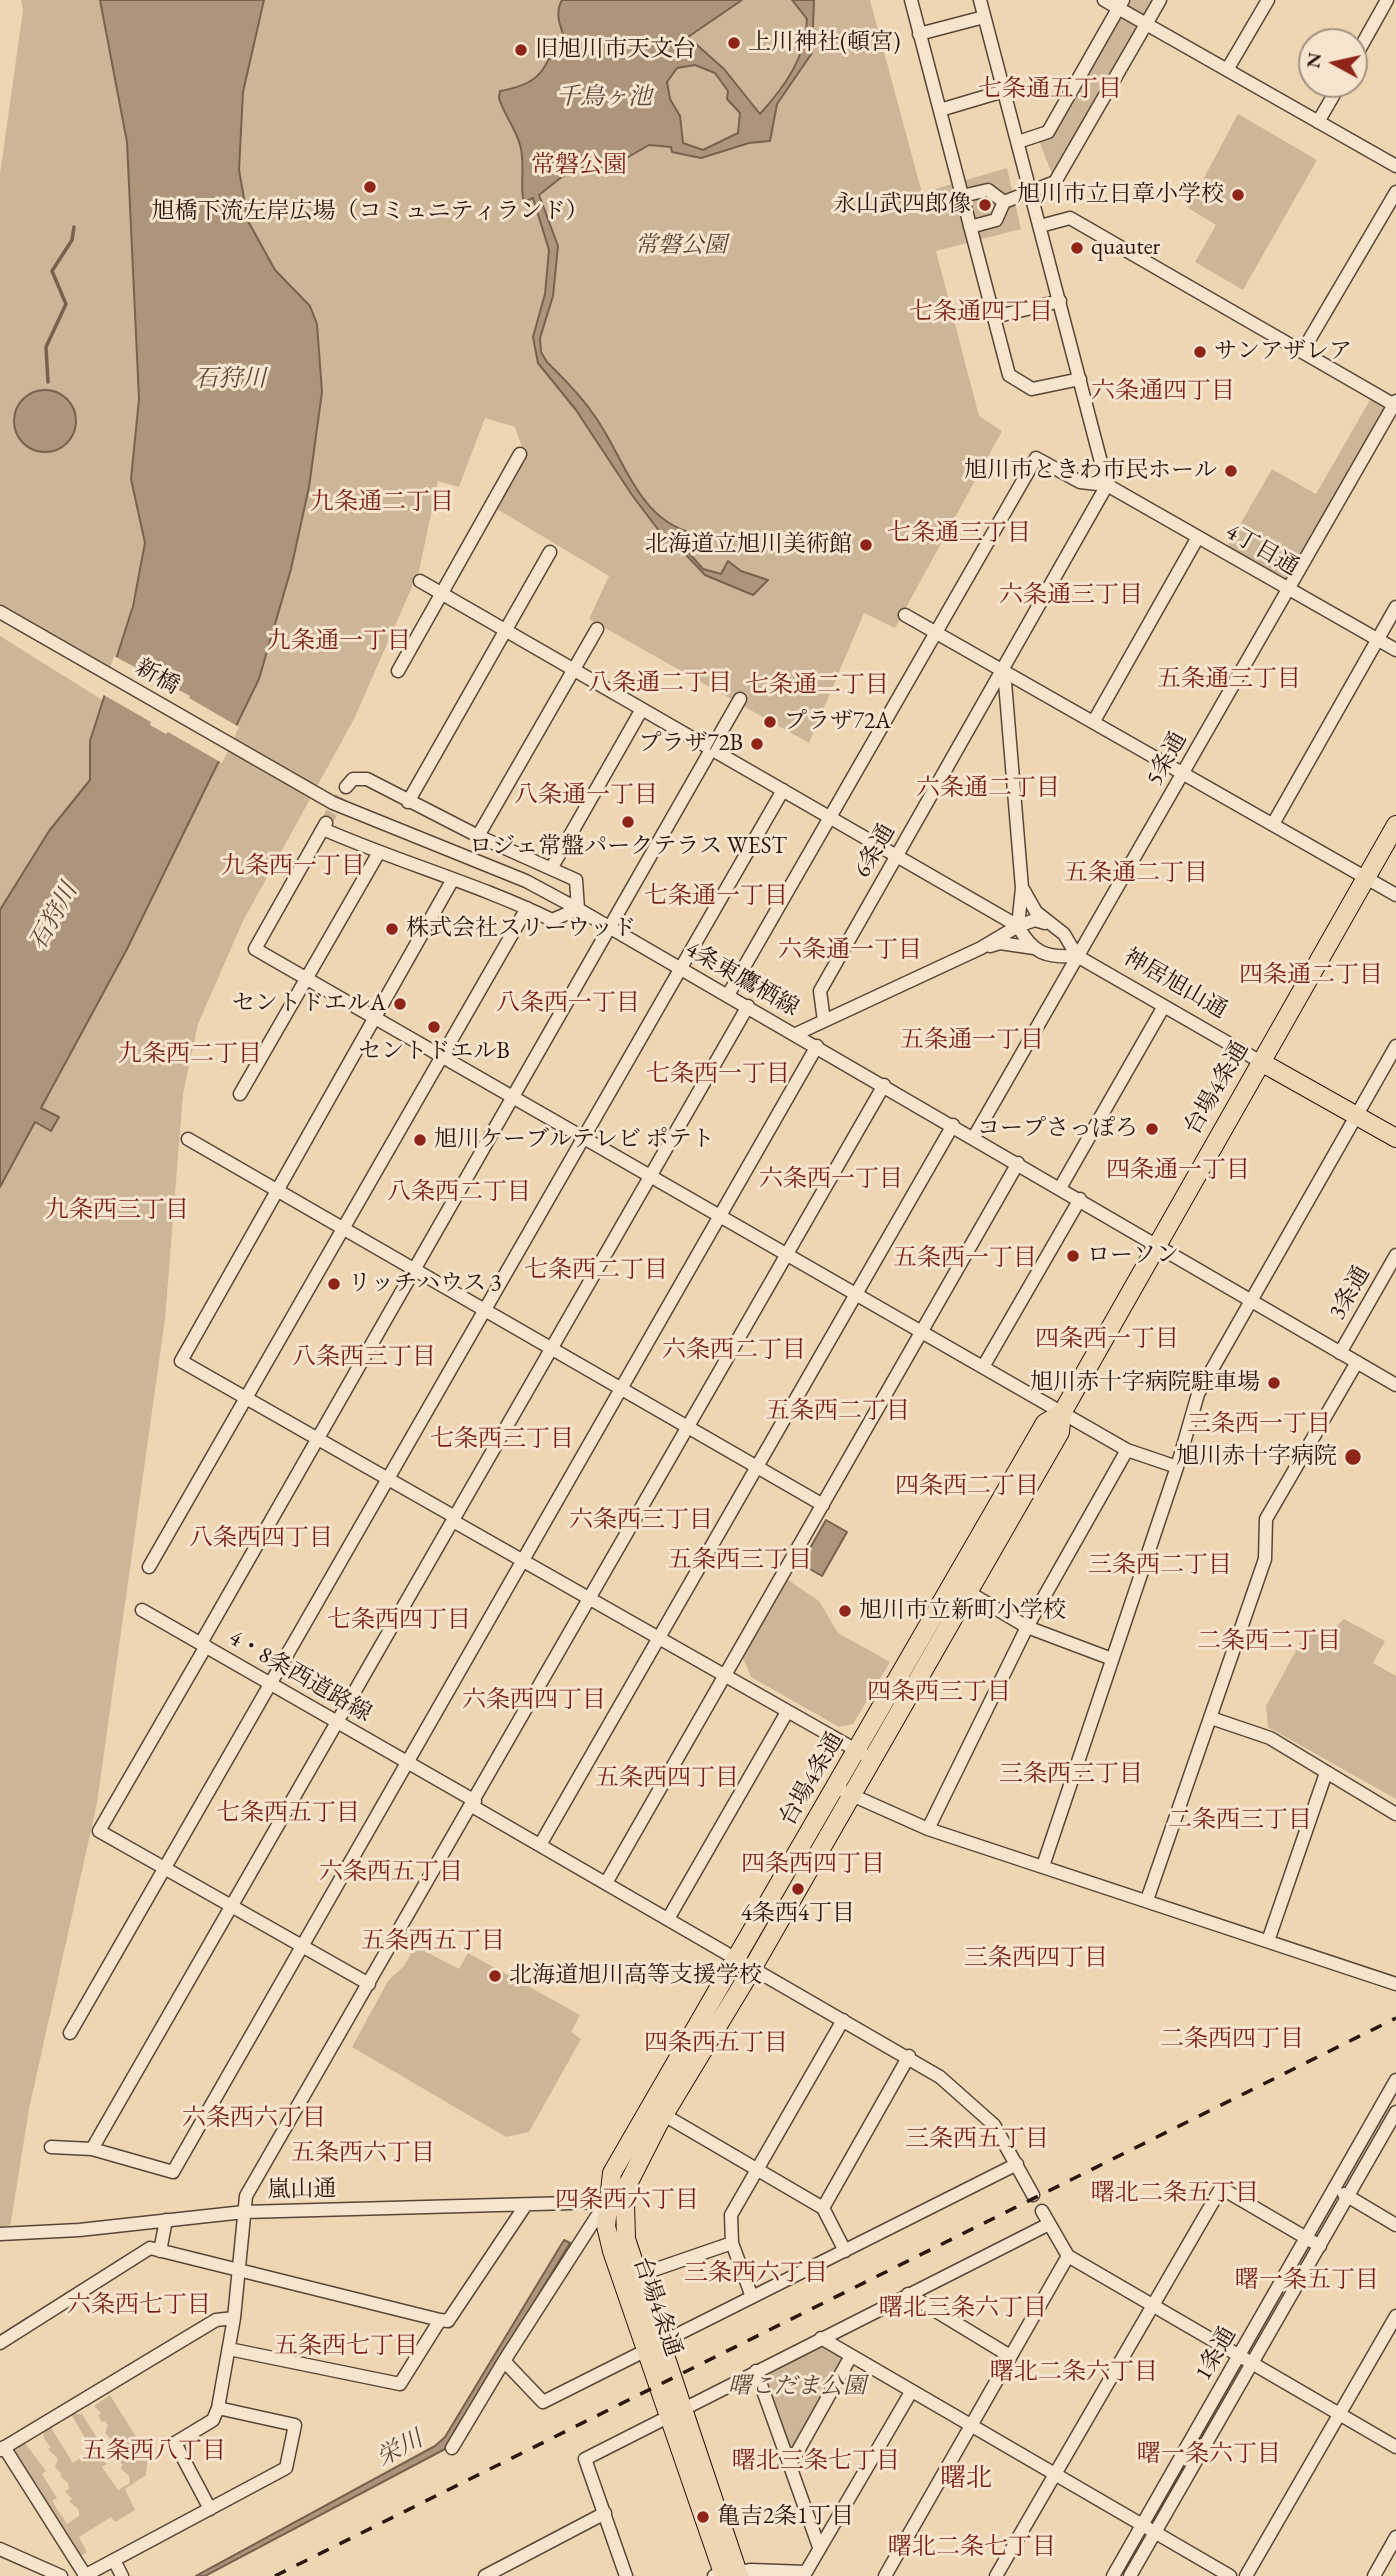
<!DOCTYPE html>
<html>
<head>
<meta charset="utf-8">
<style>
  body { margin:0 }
  #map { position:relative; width:1396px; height:2576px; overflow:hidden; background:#efd6b3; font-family:"EB Garamond",serif }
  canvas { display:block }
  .north { position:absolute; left:1298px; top:28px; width:70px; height:70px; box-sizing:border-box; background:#f5e4ce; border:2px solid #a39281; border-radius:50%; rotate:278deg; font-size:19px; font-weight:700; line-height:28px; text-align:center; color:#29160e }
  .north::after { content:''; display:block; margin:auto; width:24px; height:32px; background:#8f2418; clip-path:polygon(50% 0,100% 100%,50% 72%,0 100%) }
</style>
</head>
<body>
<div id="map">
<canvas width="1396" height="2576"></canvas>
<div class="north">N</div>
</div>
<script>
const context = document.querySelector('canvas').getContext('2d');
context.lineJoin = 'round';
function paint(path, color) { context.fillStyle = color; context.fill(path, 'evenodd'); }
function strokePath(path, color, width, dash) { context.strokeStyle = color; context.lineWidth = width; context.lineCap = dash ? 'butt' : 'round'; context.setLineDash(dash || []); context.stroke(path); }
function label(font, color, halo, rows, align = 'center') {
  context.font = font + ' "EB Garamond","Noto Serif JP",serif'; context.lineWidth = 6; context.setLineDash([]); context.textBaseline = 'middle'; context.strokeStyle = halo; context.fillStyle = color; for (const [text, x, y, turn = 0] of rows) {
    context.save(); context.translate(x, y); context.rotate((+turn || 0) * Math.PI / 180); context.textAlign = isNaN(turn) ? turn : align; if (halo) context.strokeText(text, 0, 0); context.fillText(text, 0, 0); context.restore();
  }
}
paint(new Path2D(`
  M21 0H100L127 142 139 399 131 479 145 543 116 678 0 612V174L23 10Z
  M265 0H870L922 193 1007 168 1021 229 936 251 979 416 1002 431 895 628 864 613 809 743 589 619 609 576 497 509 525 456 515 427 485 418 459 487 438 481 419 571 354 719 243 921 198 1024 183 1094 165 1319 97 1803 29 2109 9 2234H0V1187L35 1122 59 1118 40 1109 259 679 291 569 309 487 322 392 317 323 310 306 275 270 248 221 239 170 243 92Z
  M1123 0H1160L1055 182 1038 138Z
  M1238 114 1317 160 1243 290 1195 262 1216 225 1188 208Z
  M1374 393 1394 404 1291 581 1227 547 1272 469 1316 494Z
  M0 636 104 701 90 741V780L48 831 0 910Z
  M788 1580 819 1601 838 1633 890 1662 853 1724 839 1727 751 1677 743 1658Z
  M1344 1619 1385 1641 1373 1663 1396 1676V1799L1268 1727 1266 1706 1306 1632 1327 1635Z
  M415 1946 459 1969 468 1953 580 2015 571 2032 581 2039 529 2132 506 2137 352 2047 388 1981 404 1966Z
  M821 2338 851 2356 790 2465 756 2371Z
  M110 2395 148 2456 146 2475 125 2489 135 2510 115 2522 111 2517 79 2537 87 2552 76 2559 7 2452 24 2442 46 2471 42 2474 57 2498 52 2501 67 2524 79 2516V2510L69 2501 72 2499 65 2491 69 2489 68 2483 60 2476 62 2474 55 2467 58 2459 48 2449 51 2447 44 2439 43 2431 50 2426 73 2463 92 2450 71 2414H82L97 2438 93 2441 107 2464 102 2467 118 2490 130 2483 129 2476 120 2468 123 2465 115 2458 119 2455V2450L110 2442 112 2440 105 2433 108 2425 105 2421 102 2422 98 2416 101 2413 94 2406Z`), '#cdb597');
const water = new Path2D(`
  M100 0H264L243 92 239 170 248 221 275 270 310 306 317 324 322 392 309 487 291 569 259 679 127 949 41 1108 59 1117 51 1131 35 1122 0 1187V910L49 831 90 780V741L133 606 145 543 131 479 139 399 127 142Z
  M562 0H742L688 37 724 69 760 114C785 86 806 58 807 19L792 0H814L812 53 777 104 770 141 749 143 701 158 672 152 671 147 649 145 611 167 580 168 563 176 539 195 558 246 553 296 540 338 541 352 547 362C564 379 580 395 594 415 626 459 638 525 701 535L700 543 690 548 689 553 703 569 721 574 728 561 741 571 768 580 753 595 705 575 674 542 666 540 632 495 576 410 538 363 533 337 545 294 549 250 533 198 524 202C519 187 526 165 520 145 516 129 504 115 499 98L500 91C535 85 545 74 556 41L566 42C561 28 554 14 562 0ZM695 65 715 73 728 91 727 99 740 113 738 133 703 150 683 143 680 116 670 99 667 82 677 68Z
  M14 421a31 31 0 1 1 62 0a31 31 0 1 1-62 0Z
  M826 1520 847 1532 822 1576 801 1564Z
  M564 2240 570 2243 445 2449 205 2576H196L435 2446 445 2437Z`);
paint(water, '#ac957b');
strokePath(water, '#78624f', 2);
paint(new Path2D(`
  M114 656 190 696 189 698 239 727 222 763 168 732 166 734 150 725 151 722 102 694Z`), '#efd6b3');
strokePath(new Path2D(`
  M48 382 46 347 66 304 52 271 72 240 74 227`), '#78624f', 3.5);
strokePath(new Path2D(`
  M326 823 346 787`), '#c7b092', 12, [12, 6]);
const minor = new Path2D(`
  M911 0 1009 375 1032 389 1080 379
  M1104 0 1396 166
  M919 34 984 17
  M1354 59 1387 0
  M1227 70 1268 0
  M940 110 1004 91
  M1318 122 1340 84
  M1018 142 1048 132 1123 0
  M962 196 988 190 1004 202 996 220 970 227
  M1004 202 1055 182 1160 0
  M1040 226 1070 218 1396 406
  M994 317 1060 301
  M1302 352 1396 192
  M420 581 1018 926
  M0 612 333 803 526 881 578 909 1396 1385
  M905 615 1396 895
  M1004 670 1022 888 1018 926C1033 954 1047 958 1077 956
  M398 671 520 454
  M1094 721 1198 537
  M346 787 353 779H367L478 836 576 880 578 909
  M408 802 550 552
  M326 823 255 949 1127 1450 1177 1467
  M1273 824 1396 607
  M323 829C398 862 478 884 552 920L578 909
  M478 836 597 629
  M552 867 642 709
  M453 879 181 1361 455 1517
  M1023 889 1036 912 1064 934 1077 956 1261 1062
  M990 946 1000 943 1034 948
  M728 995 1036 458 1080 482 1107 485 1396 650
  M824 1021 820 991 1107 485 980 0
  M796 1034 981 948 1018 926 1035 920 1045 923
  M240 1094 378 854
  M974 1137 1396 401
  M188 1139 823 1505
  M1060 1188 1164 1006
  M1340 1353 1396 1255
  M983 1367 1080 1199
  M453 1521 863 1754
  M149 1567 527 908
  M953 1583 1027 1627 1112 1659
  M142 1610 475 1801
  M201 1643 740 699
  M206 1646 99 1831 369 1984
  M1211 1718 1270 1738 1396 1814
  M845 1792 928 1829 1396 1984
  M472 1806 940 2077 994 2125 1033 2195
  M928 1829 1027 1627 1127 1450
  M540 1845 953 1125
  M1043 1866 1177 1467 1198 1394 1396 1046
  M606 1883 1018 1163
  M1147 1900 1265 1559 1266 1519 1357 1362
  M668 1919 787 1712
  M1268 1941 1326 1773
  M70 2033 783 790
  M664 2115 823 2208 845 2251
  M51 2147 92 2149 173 2172 817 1046
  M92 2149 748 1006
  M1344 2194 1396 2225
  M823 2208 909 2056
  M1042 2211 1068 2256 1396 2447
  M0 2234 79 2230 244 2212 607 2202
  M160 2251 166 2220
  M639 2275 732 2243
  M908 2294 1010 2356
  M752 2297 732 2243 731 2215 843 2020
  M821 2338 1230 2576
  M0 2343 150 2248 440 2320
  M229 2349 400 2384 440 2320 448 2321 525 2206
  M504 2361 543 2402 1017 2164
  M756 2371 819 2547
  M4 2447 85 2575
  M452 2448 504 2361 606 2202
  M0 2450 216 2320 234 2318
  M790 2465 851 2356
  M210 2509 175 2443 213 2420 218 2408 234 2318 246 2196 884 1085
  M0 2549 61 2576
  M114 2560 122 2576
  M84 2576 286 2468 295 2425 218 2408
  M485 2576 605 2513
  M626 2576 585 2459 1049 2224
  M714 2576 751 2570 806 2572 911 2392
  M885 2576 1068 2256
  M996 2576 1221 2188 1320 2246
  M1113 2576 1396 2080
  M1130 2576 1396 2112
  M1246 2576 1396 2316
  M1374 2576 1396 2537`);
const highway = new Path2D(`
  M1261 1062 1396 1138
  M724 2576 612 2251 606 2226 612 2173 1045 1423 1062 1413
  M739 2576 626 2239 625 2202 629 2182 659 2123 752 1969 1060 1432 1062 1413 1396 825`);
strokePath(minor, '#5a4637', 15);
strokePath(highway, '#29160e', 20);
strokePath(minor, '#f5e4ce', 12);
strokePath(highway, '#efd6b3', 18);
strokePath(new Path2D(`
  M275 2576 1396 2018`), '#29160e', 3.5, [12, 12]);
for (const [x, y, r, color] of [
  [734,43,7,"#8f2418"],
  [521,50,7,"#8f2418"],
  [370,187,7,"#8f2418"],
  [1238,195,7,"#8f2418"],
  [985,205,7,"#8f2418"],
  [1077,248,7,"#8f2418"],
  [1200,352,7,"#8f2418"],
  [1231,471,7,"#8f2418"],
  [866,545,7,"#8f2418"],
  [770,722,7,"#8f2418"],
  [757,744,7,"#8f2418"],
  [628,822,7,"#8f2418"],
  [392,929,7,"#8f2418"],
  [400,1004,7,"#8f2418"],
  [434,1027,7,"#8f2418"],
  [1152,1129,7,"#8f2418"],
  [420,1140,7,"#8f2418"],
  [1073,1256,7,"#8f2418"],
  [334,1284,7,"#8f2418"],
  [1274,1383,7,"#8f2418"],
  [1353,1457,9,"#8f2418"],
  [845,1611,7,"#8f2418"],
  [798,1889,7,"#8f2418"],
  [495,1976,7,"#8f2418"],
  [703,2517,7,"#8f2418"]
]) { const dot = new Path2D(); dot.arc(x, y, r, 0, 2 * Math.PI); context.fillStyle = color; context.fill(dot); strokePath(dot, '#f5e4ce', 2.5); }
label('23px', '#29160e', '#f5e4ce', [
  ["上川神社(頓宮)",748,43],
  ["旧旭川市天文台",535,50],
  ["旭川市立日章小学校",1224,195,"right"],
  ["永山武四郎像",971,205,"right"],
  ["旭橋下流左岸広場（コミュニティランド）",370,212,"center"],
  ["quauter",1091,248],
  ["サンアザレア",1214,352],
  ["旭川市ときわ市民ホール",1217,471,"right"],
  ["北海道立旭川美術館",852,545,"right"],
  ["プラザ72A",784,722],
  ["プラザ72B",743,744,"right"],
  ["ロジェ常盤パークテラス WEST",628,847,"center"],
  ["株式会社スリーウッド",406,929],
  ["セントドエルA",386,1004,"right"],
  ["セントドエルB",434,1052,"center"],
  ["コープさっぽろ",1138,1129,"right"],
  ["旭川ケーブルテレビ ポテト",434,1140],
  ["ローソン",1087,1256],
  ["リッチハウス 3",348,1284],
  ["旭川赤十字病院駐車場",1260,1383,"right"],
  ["旭川赤十字病院",1337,1457,"right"],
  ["旭川市立新町小学校",859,1611],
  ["4条西4丁目",798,1914,"center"],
  ["北海道旭川高等支援学校",509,1976],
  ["亀吉2条1丁目",717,2517]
], 'left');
label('italic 23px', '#5a4637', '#f5e4ce', [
  ["常磐公園",681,246],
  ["曙こだま公園",797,2387]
]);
label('23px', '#29160e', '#f5e4ce', [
  ["4丁目通",1262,550,30],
  ["新橋",157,677,30],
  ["5条通",1167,759,-61],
  ["6条通",875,851,-60],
  ["4条東鷹栖線",742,979,30],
  ["神居旭山通",1175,984,30],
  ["台場4条通",1217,1088,-60],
  ["3条通",1350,1293,-60],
  ["4・8条西道路線",300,1676,30],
  ["台場4条通",812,1779,-60],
  ["嵐山通",302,2190,-1],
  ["台場4条通",657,2307,71],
  ["1条通",1216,2354,-60]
]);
label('24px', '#7a1f14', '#f5e4ce', [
  ["七条通五丁目",1050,89],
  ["常磐公園",579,165],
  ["七条通四丁目",981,312],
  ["六条通四丁目",1163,391],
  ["九条通二丁目",382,502],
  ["七条通三丁目",959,533],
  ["六条通三丁目",1071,595],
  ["九条通一丁目",339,641],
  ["五条通三丁目",1229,679],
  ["八条通二丁目",660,683],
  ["七条通二丁目",817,685],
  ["六条通二丁目",988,788],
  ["八条通一丁目",586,795],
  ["九条西一丁目",293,866],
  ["五条通二丁目",1136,873],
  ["七条通一丁目",716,896],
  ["六条通一丁目",850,950],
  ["四条通二丁目",1311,975],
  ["八条西一丁目",568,1003],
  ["五条通一丁目",972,1040],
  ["九条西二丁目",190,1054],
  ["七条西一丁目",718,1074],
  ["四条通一丁目",1178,1170],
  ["六条西一丁目",831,1179],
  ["八条西二丁目",459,1192],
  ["九条西三丁目",117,1210],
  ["五条西一丁目",965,1258],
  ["七条西二丁目",596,1270],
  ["四条西一丁目",1107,1339],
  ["六条西二丁目",734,1350],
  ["八条西三丁目",364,1357],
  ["五条西二丁目",838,1411],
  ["三条西一丁目",1259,1424],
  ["七条西三丁目",502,1439],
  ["四条西二丁目",967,1486],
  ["六条西三丁目",641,1520],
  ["八条西四丁目",261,1538],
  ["五条西三丁目",740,1560],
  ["三条西二丁目",1160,1565],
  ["七条西四丁目",399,1620],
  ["二条西二丁目",1269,1641],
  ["四条西三丁目",939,1692],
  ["六条西四丁目",534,1700],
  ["三条西三丁目",1071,1774],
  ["五条西四丁目",667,1778],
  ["七条西五丁目",288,1813],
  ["二条西三丁目",1240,1820],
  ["四条西四丁目",813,1864],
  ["六条西五丁目",391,1872],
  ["五条西五丁目",433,1941],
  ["三条西四丁目",1036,1958],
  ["二条西四丁目",1232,2039],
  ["四条西五丁目",716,2043],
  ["六条西六丁目",254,2118],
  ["三条西五丁目",977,2139],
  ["五条西六丁目",363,2153],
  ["曙北二条五丁目",1175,2193],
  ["四条西六丁目",627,2200],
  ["三条西六丁目",756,2273],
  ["曙一条五丁目",1307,2280],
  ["六条西七丁目",139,2305],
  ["曙北三条六丁目",963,2308],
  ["五条西七丁目",346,2346],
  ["曙北二条六丁目",1074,2372],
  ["五条西八丁目",154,2451],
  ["曙一条六丁目",1209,2454],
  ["曙北三条七丁目",816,2461],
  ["曙北二条七丁目",972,2547]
]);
label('italic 24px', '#5d493a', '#f5e4ce', [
  ["千鳥ヶ池",604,97],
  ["石狩川",230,379],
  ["石狩川",54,917,-61],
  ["栄川",400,2449,-28]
]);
label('26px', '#7a1f14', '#f5e4ce', [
  ["曙北",966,2479]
]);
</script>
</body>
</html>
